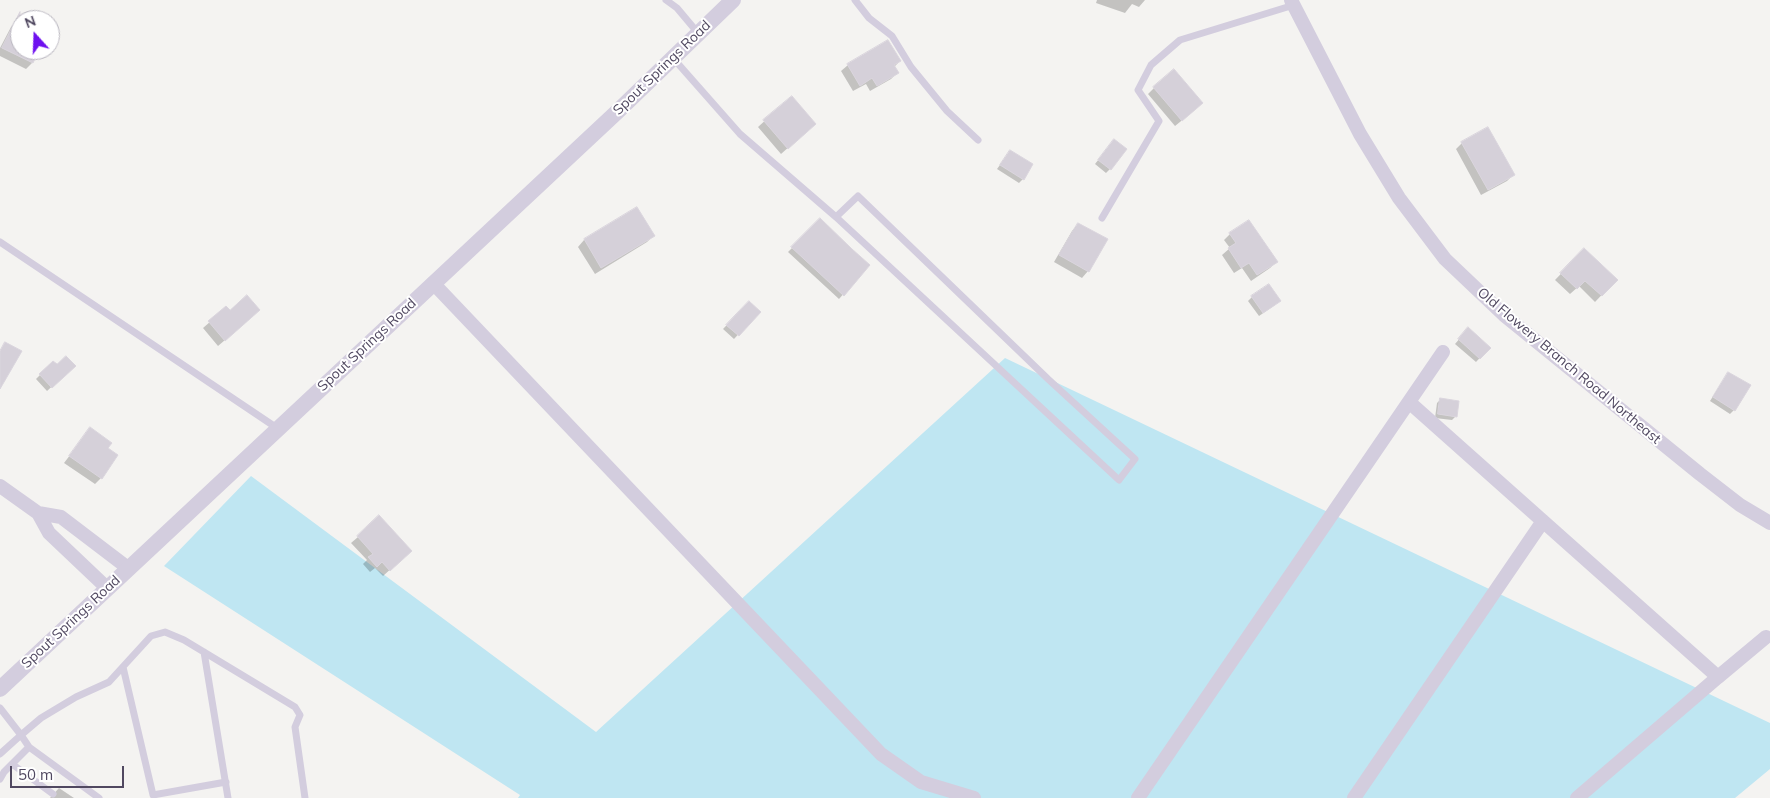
<!DOCTYPE html>
<html>
<head>
<meta charset="utf-8">
<style>
  body { margin:0 }
  #map { position:relative; width:1770px; height:798px; overflow:hidden; background:#f4f3f1; font-family:Mulish,sans-serif }
  canvas { display:block }
  .north { position:absolute; left:10px; top:10px; width:50px; height:50px; box-sizing:border-box; background:#fff; border:1px solid #b9b6bf; border-radius:50%; rotate:340deg; font-size:14px; font-weight:700; line-height:20px; text-align:center; color:#504860 }
  .north::after { content:''; display:block; margin:auto; width:18px; height:22px; background:#6e10ef; clip-path:polygon(50% 0,100% 100%,50% 72%,0 100%) }
  .scale { position:absolute; left:10px; top:766px; width:114px; height:22px; box-sizing:border-box; border:2px solid #504860; border-top:0; padding-left:6px; font-size:15px; line-height:18px; white-space:nowrap; color:#504860; -webkit-text-stroke:4px #fff; paint-order:stroke }
</style>
</head>
<body>
<div id="map">
<canvas width="1770" height="798"></canvas>
<div class="north">N</div>
<div class="scale">50 m</div>
</div>
<script>
const context = document.querySelector('canvas').getContext('2d');
context.lineJoin = 'round';
function paint(path, color) { context.fillStyle = color; context.fill(path, 'evenodd'); }
function strokePath(path, color, width, dash) { context.strokeStyle = color; context.lineWidth = width; context.lineCap = dash ? 'butt' : 'round'; context.setLineDash(dash || []); context.stroke(path); }
function label(font, color, halo, rows, align = 'center') {
  context.font = font + ' Mulish,sans-serif'; context.lineWidth = 4; context.setLineDash([]); context.textBaseline = 'middle'; context.strokeStyle = halo; context.fillStyle = color; for (const [text, x, y, turn = 0] of rows) {
    context.save(); context.translate(x, y); context.rotate((+turn || 0) * Math.PI / 180); context.textAlign = isNaN(turn) ? turn : align; if (halo) context.strokeText(text, 0, 0); context.fillText(text, 0, 0); context.restore();
  }
}
paint(new Path2D(`
  M1005 358 1770 723V769L1735 798H518L520 795 164 566 251 476 596 732Z`), '#bfe6f2');
paint(new Path2D(`
  M1097 0H1145L1139 7 1132 4 1125 13 1096 3Z
  M17 21 20 22V50H38L32 63 26 69 0 56V48L11 27Z
  M900 61 894 67 897 73 891 79 870 91 866 84 853 91 841 71 848 65Z
  M1154 88 1196 109 1175 126 1148 94Z
  M791 97 808 130 781 154 758 127Z
  M1462 143 1513 175 1507 181 1481 195 1456 149Z
  M1110 145V169L1106 173 1095 164Z
  M1010 151 1023 179 1019 183 997 169Z
  M637 208 653 236 647 242 595 274 578 247 584 240Z
  M820 220 869 265 839 299 788 252Z
  M1078 224 1088 271 1082 278 1054 262 1072 231Z
  M1230 234 1276 262 1270 268 1251 281 1242 268 1234 273 1222 255 1230 248 1224 240Z
  M1584 250 1616 280 1595 302 1579 286 1570 294 1555 280Z
  M1252 297 1275 305 1259 316 1248 301Z
  M749 302 759 312 734 339 723 329Z
  M226 308 230 312 253 316 218 346 203 328Z
  M1468 329 1489 348 1476 362 1455 344Z
  M53 362 57 366H74L47 391 36 379Z
  M1728 373 1734 410 1730 414 1710 401Z
  M1441 399 1456 416 1452 420 1435 418 1437 403Z
  M90 429 107 448 101 478 95 484 64 463Z
  M358 537 404 557 383 576 375 568 370 572 363 564 367 560 351 543Z
  M59 788 74 798H50Z`), '#0003');
const building = new Path2D(`
  M20 12V50H39L33 63 2 48Z
  M888 40 901 61 894 65 899 73 877 86 872 78 860 86 847 64Z
  M1174 69 1203 103 1182 121 1153 87Z
  M792 96 816 124 788 149 763 120Z
  M1488 127 1515 175 1488 190 1461 142Z
  M1114 139 1127 149 1111 170 1098 160Z
  M1010 150 1033 164 1024 180 1000 165Z
  M637 207 655 236 601 268 584 239Z
  M820 218 852 249 870 265 844 296 791 247Z
  M1249 220 1278 262 1257 275 1249 263 1241 268 1228 248 1236 243 1229 233Z
  M1078 223 1108 239 1089 272 1059 255Z
  M1584 248 1618 280 1602 296 1585 281 1577 289 1560 273Z
  M1269 284 1281 301 1263 313 1251 296Z
  M247 295 260 310 225 341 208 321 226 306 230 310Z
  M749 301 761 312 739 336 726 325Z
  M1468 327 1491 348 1480 359 1458 339Z
  M5 342 22 351 0 389V351Z
  M66 356 76 366 52 388 39 374 53 361 57 364Z
  M1728 372 1751 385 1735 411 1713 397Z
  M1440 398 1459 401 1457 417 1438 414Z
  M90 427 112 443 108 448 118 455 102 479 69 456Z
  M379 515 412 551 390 571 382 562 377 567 368 557 373 554 357 536Z`);
paint(building, '#d5d0d9');
strokePath(building, '#dad5dd', 1);
strokePath(new Path2D(`
  M666 0 677 8 698 33
  M855 0 869 18 892 36 911 67 947 111 978 140
  M673 58 740 134 836 217 1119 480 1135 459 1048 379 858 196 836 217
  M1102 218 1159 121 1138 90 1151 65 1180 40 1294 5
  M0 242 277 428
  M204 652 228 798
  M123 667 153 795 226 782
  M0 708 21 735 41 718 76 697 109 682 151 636 165 632 184 640 295 707 300 715 295 727 305 798
  M0 754 21 735 29 747 99 798
  M12 764 53 794
  M0 779 4 772 29 747`), '#d3cdde', 7);
strokePath(new Path2D(`
  M1291 0 1360 134 1399 198 1445 259 1504 315 1700 474 1740 505 1770 523
  M433 283 881 754 921 782 974 798
  M1409 402 1718 677 1766 637
  M0 486 38 513 61 517 128 568
  M38 513 49 533 107 588
  M1138 798 1443 352
  M1354 798 1543 521
  M1577 798 1718 677`), '#d3cdde', 14);
strokePath(new Path2D(`
  M0 689 618 111 733 0`), '#d3cdde', 16);
label('14px', '#504860', '#fff', [
  ["Spout Springs Road",662,68,-44],
  ["Spout Springs Road",367,345,-43],
  ["Old Flowery Branch Road Northeast",1569,366,40],
  ["Spout Springs Road",71,622,-43]
]);
</script>
</body>
</html>
